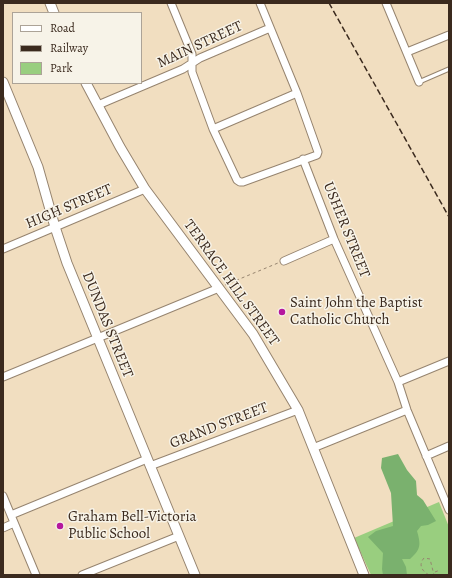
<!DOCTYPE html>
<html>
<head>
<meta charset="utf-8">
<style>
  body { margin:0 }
  #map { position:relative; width:452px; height:578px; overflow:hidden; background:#f1dec0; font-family:Alegreya,serif }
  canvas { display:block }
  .frame { position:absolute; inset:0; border:4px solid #3b2a1e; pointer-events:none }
  .legend { position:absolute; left:12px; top:12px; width:130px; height:72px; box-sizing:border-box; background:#f7f3e8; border:1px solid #aca397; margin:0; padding:5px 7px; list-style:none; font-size:12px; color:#3b2a1e }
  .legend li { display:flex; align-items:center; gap:8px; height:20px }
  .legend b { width:20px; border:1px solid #aca397 }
</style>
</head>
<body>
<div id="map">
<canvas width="452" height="578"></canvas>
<div class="frame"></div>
<ul class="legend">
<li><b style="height:5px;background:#fff"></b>Road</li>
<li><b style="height:5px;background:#3b2a1e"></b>Railway</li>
<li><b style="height:11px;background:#99ce7f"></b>Park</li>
</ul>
</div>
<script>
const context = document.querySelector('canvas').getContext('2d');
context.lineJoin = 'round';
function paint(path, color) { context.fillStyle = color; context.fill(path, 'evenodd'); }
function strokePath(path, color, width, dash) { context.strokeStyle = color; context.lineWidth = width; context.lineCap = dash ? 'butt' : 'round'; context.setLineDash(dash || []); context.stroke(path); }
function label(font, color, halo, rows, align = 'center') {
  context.font = font + ' Alegreya,serif'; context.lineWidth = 3; context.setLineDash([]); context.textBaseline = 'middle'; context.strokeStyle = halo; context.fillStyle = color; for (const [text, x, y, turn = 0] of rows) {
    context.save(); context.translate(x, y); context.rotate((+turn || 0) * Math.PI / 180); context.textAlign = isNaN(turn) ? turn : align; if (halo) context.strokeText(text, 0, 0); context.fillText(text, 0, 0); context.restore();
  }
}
paint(new Path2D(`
  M439 502 449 527V575H371L354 538Z`), '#99ce7f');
paint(new Path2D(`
  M398 454 407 470 416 481 417 495 423 500 436 521 428 525 421 526 417 531C421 545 421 549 410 559H402L406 567 407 575H383L382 569 383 553 368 537 376 531 393 526 391 493 381 468 382 458Z`), '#7ab16e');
const lane = new Path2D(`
  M419 82 449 69`);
const street = new Path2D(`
  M171 3 192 54V72L213 129 237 180 240 182H243L317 155 318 152 297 93 260 3
  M386 3 419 82
  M407 52 449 35
  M98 105 183 69 200 58 270 28
  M213 129 297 93
  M303 159 334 239 398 382 407 410 449 510
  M3 249 145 189
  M284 261 334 239
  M3 377 219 288
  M398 382 449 361
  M313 448 407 410
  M426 456 449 446
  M150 466 298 410
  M3 496 36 575
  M11 515 147 459
  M3 528 14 523
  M82 575 179 536`);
const secondary = new Path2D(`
  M50 3 54 13
  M3 82 38 167 55 227 67 263 195 575
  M86 83 120 147 145 189 253 334 298 410 364 575`);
strokePath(lane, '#96846f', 5.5);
strokePath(street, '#96846f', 9);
strokePath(secondary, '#96846f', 11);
strokePath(new Path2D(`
  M225 285 278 263
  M435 572 440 570
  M429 575C422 571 418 565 424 558L430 559 434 575`), '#96846f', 1, [3, 3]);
strokePath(lane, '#fff', 3.5);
strokePath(street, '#fff', 7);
strokePath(secondary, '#fff', 9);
strokePath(new Path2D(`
  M329 3 449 217`), '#3b2a1e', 1.5, [6, 3]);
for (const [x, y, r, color] of [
  [282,312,4,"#b5179e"],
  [60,526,4,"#b5179e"]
]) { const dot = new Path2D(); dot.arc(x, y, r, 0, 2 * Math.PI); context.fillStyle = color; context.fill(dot); strokePath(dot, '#f7f3e8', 1.5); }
label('15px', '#3b2a1e', '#f7f3e8', [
  ["MAIN STREET",200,45,-25],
  ["HIGH STREET",69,207,-23],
  ["USHER STREET",346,230,68],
  ["TERRACE HILL STREET",231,283,54],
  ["DUNDAS STREET",107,325,68],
  ["GRAND STREET",219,426,-21]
]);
label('15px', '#3b2a1e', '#f7f3e8', [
  ["Saint John the Baptist",290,303],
  ["Catholic Church",290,320],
  ["Graham Bell-Victoria",68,517],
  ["Public School",68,534]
], 'left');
</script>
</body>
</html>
